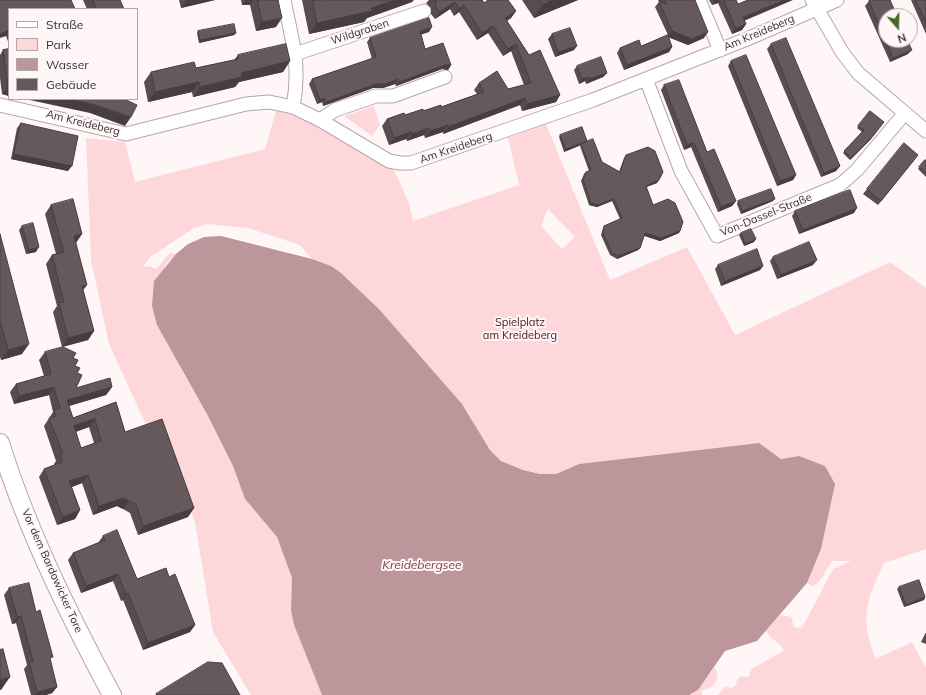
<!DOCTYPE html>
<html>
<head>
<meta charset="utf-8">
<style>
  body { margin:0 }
  #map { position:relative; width:926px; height:695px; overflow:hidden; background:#fff6f7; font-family:Mulish,sans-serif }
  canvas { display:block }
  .legend { position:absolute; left:8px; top:8px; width:130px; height:92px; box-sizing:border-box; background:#fff6f7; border:1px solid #afa7a8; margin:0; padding:5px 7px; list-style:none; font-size:12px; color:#373132 }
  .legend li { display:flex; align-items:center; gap:8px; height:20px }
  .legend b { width:20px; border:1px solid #afa7a8 }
  .north { position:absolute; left:878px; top:8px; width:40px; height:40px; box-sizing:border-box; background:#fff6f7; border:1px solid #afa7a8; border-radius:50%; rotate:160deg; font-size:11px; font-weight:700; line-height:16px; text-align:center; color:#373132 }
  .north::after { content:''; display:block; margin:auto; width:14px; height:18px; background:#466b25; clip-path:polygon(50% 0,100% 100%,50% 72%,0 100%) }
</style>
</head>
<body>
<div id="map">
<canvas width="926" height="695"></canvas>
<ul class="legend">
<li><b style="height:5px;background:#fff"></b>Straße</li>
<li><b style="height:11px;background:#fed7db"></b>Park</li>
<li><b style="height:11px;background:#bd969b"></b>Wasser</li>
<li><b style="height:11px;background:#66595b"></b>Gebäude</li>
</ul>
<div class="north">N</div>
</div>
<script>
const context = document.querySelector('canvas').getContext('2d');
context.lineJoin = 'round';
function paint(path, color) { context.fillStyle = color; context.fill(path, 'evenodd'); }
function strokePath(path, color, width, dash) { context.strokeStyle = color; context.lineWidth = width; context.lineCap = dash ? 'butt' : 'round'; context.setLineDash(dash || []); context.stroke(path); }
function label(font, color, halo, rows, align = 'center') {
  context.font = font + ' Mulish,sans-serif'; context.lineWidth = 4; context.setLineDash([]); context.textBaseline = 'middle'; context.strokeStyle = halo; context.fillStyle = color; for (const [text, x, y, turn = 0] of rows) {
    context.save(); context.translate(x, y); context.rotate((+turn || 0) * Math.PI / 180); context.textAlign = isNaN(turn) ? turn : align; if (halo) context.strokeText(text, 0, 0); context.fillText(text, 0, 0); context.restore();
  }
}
paint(new Path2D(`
  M374 106 380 125 372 136 344 116Z
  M276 111 299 116 394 170 409 203 413 221 519 185 508 138 546 124 610 280 687 247 735 335 890 262 926 288V549L884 563C866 602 859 618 876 659L912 642 926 668V695H718L725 687 732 688 736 685 737 680 741 676 749 677 751 669 784 651C780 642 771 640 766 631L780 615 791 617 794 627 802 628 833 569 851 561H832L819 582 813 586 807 583 821 549 799 456 781 459 759 443 579 464 556 474H540L523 470 501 461 490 450 462 404 379 309 341 273 331 266 312 259 300 245 248 228 207 224 194 228 150 257 143 267 149 266 156 269 170 253 176 254 165 265 183 372 208 416 233 466 245 499 277 537 292 578 291 611 294 625 322 695H251L213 632 195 522 157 426 148 429 109 344 91 260 86 138 125 142 135 182 265 149ZM548 209 575 237 562 249 541 226Z
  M715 667 718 677 713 686 702 691V695H689L698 690Z`), '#fed7db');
paint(new Path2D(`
  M221 236 312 259 331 266 341 273 379 309 462 404 490 450 501 461 523 470 540 474H556L579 464 759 443 781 459 799 456 825 466 835 484 821 549 807 583 757 641 725 651 698 690 689 695H322L294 625 291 611 292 578 277 537 245 499 233 466 208 416 157 325 152 306 154 281 176 254 188 244 204 237Z`), '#bd969b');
const minor = new Path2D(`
  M284 0C292 41 301 65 293 107
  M699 0 720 50
  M812 0 842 52 858 73 926 131
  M295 54 424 11
  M646 79 681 171 717 236 840 185 857 170 905 113
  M0 105 126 134 246 104 269 102 293 107 320 120 389 161 400 163H411L593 100 747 39 837 0
  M320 120 335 110 376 96H393L445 77`);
const secondary = new Path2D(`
  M0 443C27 530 69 615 112 695`);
strokePath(minor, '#b5a7a8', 15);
strokePath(secondary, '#b5a7a8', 20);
strokePath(minor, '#fff', 13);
strokePath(secondary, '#fff', 18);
paint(new Path2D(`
  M0 0 9 9V44L6 36Z
  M83 0H120L124 9H87Z
  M179 0H215L181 8Z
  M241 0H278L276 27 256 31 250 5H242Z
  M302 0H323V1L412 2 367 18 364 22 309 34Z
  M429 0H482L484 3 516 11 511 18 507 21 529 55 560 95 556 102 522 111 520 105 443 134V132L425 138 424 135 407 141 406 139 389 145 382 126 387 119 441 107 477 94 474 90 479 83 508 89 524 85 511 51 503 56 488 33 477 40 459 12 454 16 450 9 435 19 431 14V8L426 3Z
  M522 0H578L534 18Z
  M658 0H688L704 38 688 45 668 37 672 47 669 52 624 70 617 53 620 48 641 46 668 35 655 7 659 2Z
  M709 0H736L746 24 742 30 732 34 718 3 712 5Z
  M911 0H926V34Z
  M869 1 908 54 890 62 865 6Z
  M198 31 236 33 234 35 199 43 197 33Z
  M429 32 421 34 425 49 451 65 448 70 442 69 396 86 395 84 383 88H373L323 106 322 102 317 104 309 84 312 79 372 59 367 42 370 38Z
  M552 34 574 50 555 57 548 39Z
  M771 44 840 166 836 171 821 177 767 49Z
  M9 49V96L2 94 0 78V55L3 50Z
  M238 55 290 61 283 72 239 82 235 87 193 97 192 92 148 102 144 82 151 72 196 68 234 60Z
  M731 61 796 175 793 180 777 186 728 66Z
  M577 66 607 73 603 77 586 84 585 81 579 84 574 70Z
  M664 85 707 152 736 201 732 206 718 212 691 147 684 150 661 90Z
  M870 111 871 139 850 160 843 153 862 132 857 128Z
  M21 123 68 171 11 159 17 128Z
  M560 135 587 141 586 142 602 162 619 172 624 158 626 155 657 183 646 187 653 205 680 231 679 233 660 241 644 236 640 248 638 250 617 259 610 255 601 235 603 228 604 226 620 219 612 201 597 207 589 205 581 181 584 174 586 172 589 171 580 146 581 145 564 152 559 137Z
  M915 159 878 205 863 194 867 189Z
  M925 160H926V177L918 169Z
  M738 201H773L741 214 737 204Z
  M51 205 82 234 76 243 83 290 94 331 88 340 62 347 53 312 57 306 46 264 52 255 56 254 45 214Z
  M795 211 854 213 799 234 792 216Z
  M22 226 36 252 26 254 19 230Z
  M741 233 754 242 744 246 739 235Z
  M0 234 22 354 1 360 0 357Z
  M773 257 813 265 777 279 770 261Z
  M718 265 763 266 760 270 721 286 715 269Z
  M45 352 73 358 77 373 76 388 112 387 106 395 69 406 73 418 116 402 125 432 194 508 188 517 138 535 130 513 123 509 117 506 93 515 82 483 72 487 80 510 75 519 57 525 39 477 44 469 55 465 54 464 56 461 44 426 53 412 49 395 14 404 10 392 16 384 44 376 39 360ZM89 427 94 443 81 448 76 432Z
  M103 536 137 579 169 577 195 625 190 632 143 650 123 600 121 601 113 581 81 593 68 560 73 553 98 543Z
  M899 587 925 597 924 600 904 607 897 589Z
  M9 588 36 612 57 687 52 693 46 695H31L24 669 27 665 16 623 12 624 4 595Z
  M926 632V644L921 642Z`), '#584d4e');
paint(new Path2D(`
  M186 0H215L181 8Z
  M246 0H253L250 5H242Z
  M394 0H414L412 2 367 18 364 22 309 34 317 23 372 8Z
  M554 0H578L534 18 543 4Z
  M715 0H720L718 3 712 5Z
  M784 0H793L739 23 743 17Z
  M455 2 450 9 435 19 440 12Z
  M464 5 459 12 454 16 459 9Z
  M516 11 511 18 500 25 505 18Z
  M282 18 276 27 256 31 262 22Z
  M746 24 742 30 732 34 736 28Z
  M493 26 488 33 477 40 482 33Z
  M432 27 429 32 417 36 420 31Z
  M9 30 6 36 0 38V34Z
  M672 31 708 32 704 38 688 45 668 37Z
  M236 33 234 35 199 43 200 40Z
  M516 44 511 51 503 56 508 49Z
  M577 46 574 50 555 57 558 52Z
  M672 47 669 52 624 70 627 65Z
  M912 50 908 54 890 62 893 58Z
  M290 61 283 72 239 82 235 87 193 97 200 87 241 73Z
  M445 65H451L448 70 442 69 396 86 399 82Z
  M607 73 603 77 586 84 589 79Z
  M588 77 585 81 579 84 582 79Z
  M398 79 395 84 383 88H373L323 106 326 102 376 84Z
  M199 82 192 92 148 102 155 92Z
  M8 86H9V96L2 94Z
  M560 95 556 102 522 111 527 104Z
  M325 98 322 102 317 104 320 100Z
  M525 98 520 105 443 134 448 127Z
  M25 99H70L96 105 131 117 125 126 90 113Z
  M884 122 871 139 850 160 851 158Z
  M448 125 443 132 425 138 430 131Z
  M429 128 424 135 407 141 412 134Z
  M411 132 406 139 389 145 394 138Z
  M587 141 585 143 581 144V145L564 152 566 149Z
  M694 143 691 147 684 150 687 145Z
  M14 154 72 166 68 171 11 159Z
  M918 155 915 159 878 205 881 201Z
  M840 166 836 171 821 177 824 173Z
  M796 175 793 180 777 186 780 181Z
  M659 180 657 183 644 188 646 186Z
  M614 199 612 201 597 207 589 205 591 203Z
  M775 199 773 201 741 214 742 211Z
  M736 201 732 206 718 212 721 207Z
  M857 208 854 213 799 234 803 230Z
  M680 231 679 233 660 241 643 235 645 233Z
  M82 234 76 242 68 245 74 236Z
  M756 239 754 242 744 246 745 244Z
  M39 247 36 252 26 254 29 250Z
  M640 248 638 250 617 259 618 256Z
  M817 260 813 265 777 279 781 275Z
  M763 266 760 270 721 286 725 281Z
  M87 285 81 293 82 286Z
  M94 331 88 340 62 347 68 338Z
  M29 344 22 354 1 360 8 350Z
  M54 387 49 395 14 404 19 396Z
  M112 387 106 395 62 408 67 400Z
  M95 419 89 427 68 434 74 426Z
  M88 475 82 483 64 490 69 481Z
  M123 498 129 501 123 509 117 506 93 515 99 506Z
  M194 508 188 517 138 535 143 526Z
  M80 510 75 519 57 525 63 517Z
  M118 574 113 581 81 593 86 586Z
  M128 593 123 600 121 601 126 594Z
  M925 597 924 600 904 607 906 605Z
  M21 616 16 623 12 624 17 617Z
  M195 625 190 632 143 650 148 643Z
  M10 677 1 690H0V680Z
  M57 687 52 693 46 695H35L37 692Z`), '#473e40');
const building = new Path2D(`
  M0 0H71L75 9H9V30L0 34Z
  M93 0H120L124 9H97Z
  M258 0H278L282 18 262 22Z
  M313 0H323V1L327 0H394L372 8V11L317 23Z
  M435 0H482L484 3 488 0H508L516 11 505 18 529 55 540 50 560 95 527 104 525 98 448 127V125L430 131 429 128 412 134 411 132 394 138 387 119 404 113 405 115 423 109V111L441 105V107L484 92 479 83 497 71 508 89 531 83 516 44 508 49 493 26 482 33 464 5 459 9 455 2 440 12 436 7V1Z
  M540 0H554L543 4Z
  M664 0H695L708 32 692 39 672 31 659 1 666 4Z
  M724 0H736L738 4 748 0H784L743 17 746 24 736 28Z
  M872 0H890L897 16H886V40H907L912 50 893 58 869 1Z
  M916 0H926V22Z
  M429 18 432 27 420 31 425 49 443 43 451 65H445L399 82 398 79 386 84H376L326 102 325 98 320 100 312 79 376 57 370 38Z
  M234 24 236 33 200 40 198 31Z
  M570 28 577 46 558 52 552 34Z
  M668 35 672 47 627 65 620 48 639 40 641 46Z
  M786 38 840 166 824 173 771 44Z
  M286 44 290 61 241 73 242 77 200 87 199 82 155 92 151 72 194 62 196 68 238 59V55Z
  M9 49V86H8L3 50Z
  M746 55 796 175 780 181 731 61Z
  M601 57 607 73 589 79 588 77 582 79 577 66Z
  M679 80 707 152 714 149 736 201 721 207 694 143 687 145 664 85Z
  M70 99H124L137 105 131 117 96 105Z
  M870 111 884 122 872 137 851 158 844 151 864 130 858 126Z
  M21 123 78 136 72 166 14 154Z
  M582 127 587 141 566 149 560 135Z
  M593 139 602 162 620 172 626 155 648 147 655 151 663 172 659 180 646 186 653 205 668 199 675 203 683 222 680 231 661 238 645 233 640 248 618 256 612 253 603 233 604 226 622 218 614 199 598 205 591 203 583 179 586 172 591 170 581 144Z
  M904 143 918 155 881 201 867 189Z
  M925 160H926V173L919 167Z
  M771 189 775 199 742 211 738 201Z
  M850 190 857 208 803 230 795 211Z
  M73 199 82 234 74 236 87 285 82 286 94 331 68 338 59 303 64 302 52 255 64 252 51 205Z
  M33 223 39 247 29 250 22 226Z
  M751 229 756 239 745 244 741 233Z
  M0 234 29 344 8 350 0 321Z
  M809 242 817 260 781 275 773 257Z
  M757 249 763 266 725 281 718 265Z
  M63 347 76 353 73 358 78 360 75 366 80 368 77 373 82 375 76 388 110 378 112 387 67 400 73 418 116 402 125 432 162 419 194 508 143 526 136 504 129 501 123 498 99 506 88 475 69 481 80 510 63 517 44 469 62 462 60 455 63 454 49 418 56 416 54 410 60 408 54 387 19 396 16 384 51 374 45 352ZM95 419 101 441 81 448 74 426Z
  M117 530 137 579 166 568 169 577 175 574 195 625 148 643 128 593 126 594 118 574 86 586 73 553 105 540 103 536Z
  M919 580 925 597 906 605 899 587Z
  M29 583 36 612 40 610 53 657 50 658 57 687 37 692 29 662 33 661 21 616 17 617 9 588Z
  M3 649 10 677 0 680V650Z
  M208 662 222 663 240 695H157L156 694Z`);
paint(building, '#66595b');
strokePath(building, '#473e40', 1);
label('11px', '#373132', '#fff6f7', [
  ["Wildgraben",360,32,-18],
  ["Am Kreideberg",759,33,-23],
  ["Am Kreideberg",83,123,14],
  ["Am Kreideberg",456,148,-19],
  ["Von-Dassel-Straße",766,215,-22],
  ["Vor dem Bardowicker Tore",52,571,66]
]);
label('11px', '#471520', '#fff6f7', [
  ["Spielplatz",520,323],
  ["am Kreideberg",520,336]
]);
label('italic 12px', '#753e47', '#fff6f7', [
  ["Kreidebergsee",422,565]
]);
</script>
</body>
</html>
